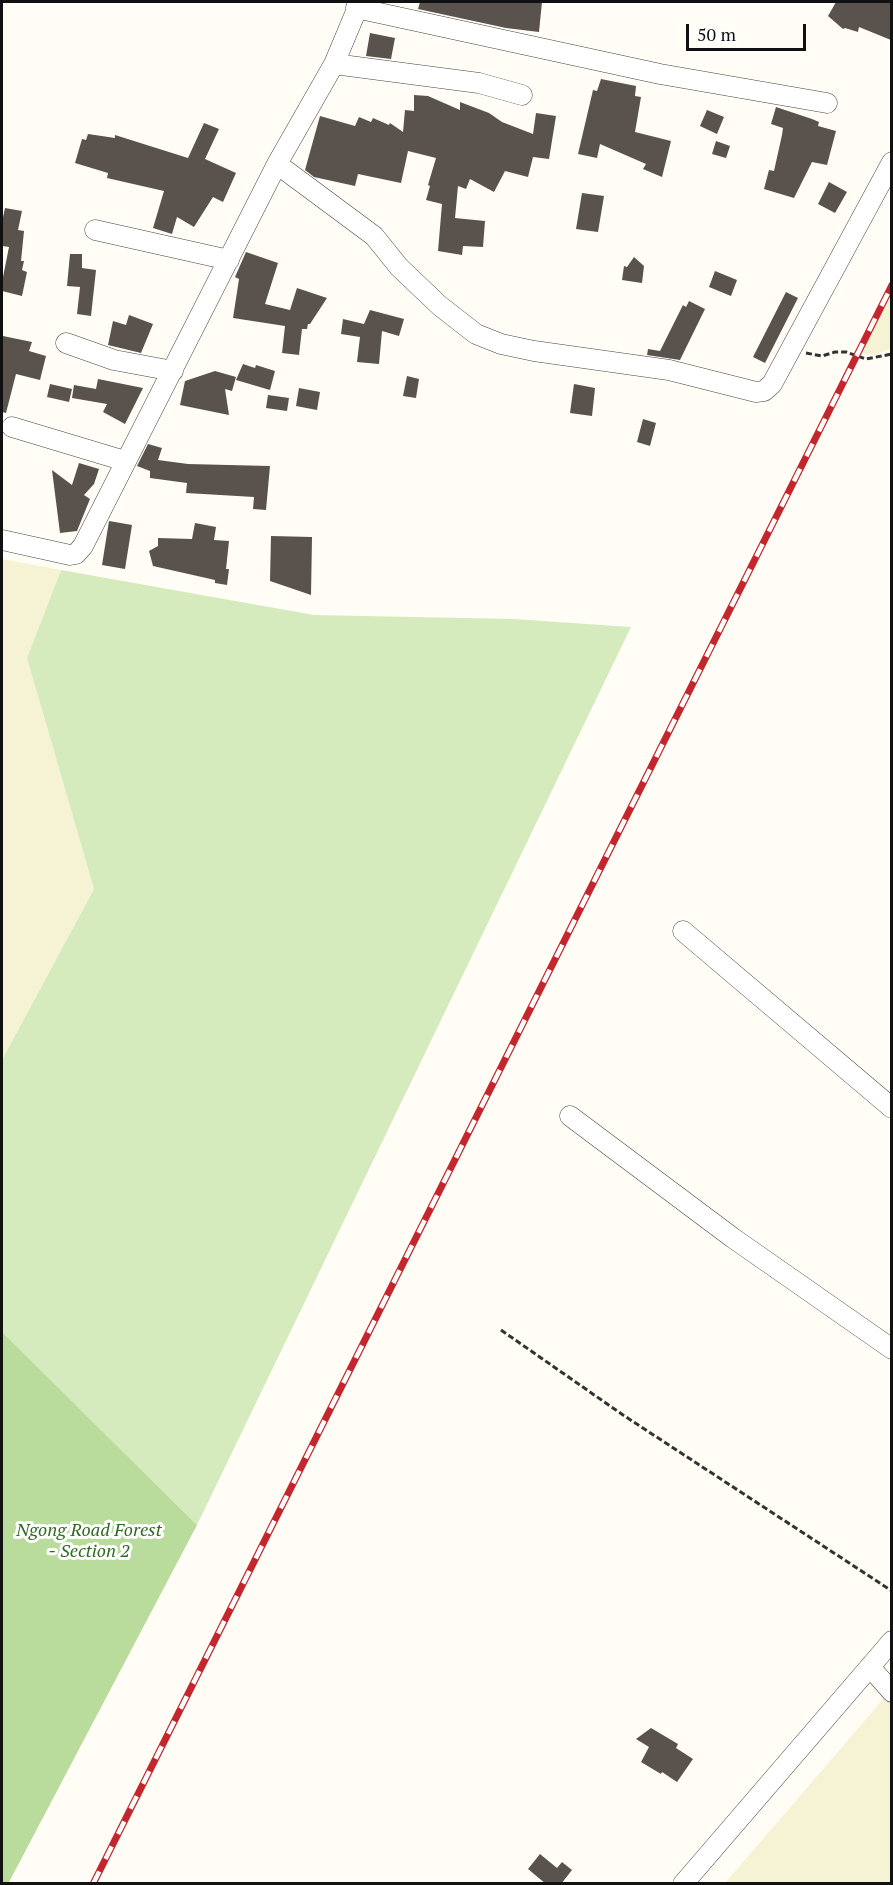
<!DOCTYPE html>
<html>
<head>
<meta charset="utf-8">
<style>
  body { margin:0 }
  #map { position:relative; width:893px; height:1885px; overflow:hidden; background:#fffdf5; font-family:"PT Serif",serif }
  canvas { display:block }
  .frame { position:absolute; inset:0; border:3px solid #111; pointer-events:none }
  .scale { position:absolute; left:686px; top:24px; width:120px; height:27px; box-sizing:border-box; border:3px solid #111; border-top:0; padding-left:8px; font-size:18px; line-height:21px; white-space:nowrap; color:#111; -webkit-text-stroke:4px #fff; paint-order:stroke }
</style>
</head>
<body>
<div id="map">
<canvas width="893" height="1885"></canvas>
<div class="frame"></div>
<div class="scale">50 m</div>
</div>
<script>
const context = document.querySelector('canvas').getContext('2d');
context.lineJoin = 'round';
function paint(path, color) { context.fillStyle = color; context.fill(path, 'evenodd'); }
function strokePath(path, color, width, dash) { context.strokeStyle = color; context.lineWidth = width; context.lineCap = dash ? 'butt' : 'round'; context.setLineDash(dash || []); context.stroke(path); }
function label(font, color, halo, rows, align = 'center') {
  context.font = font + ' "PT Serif",serif'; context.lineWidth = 6; context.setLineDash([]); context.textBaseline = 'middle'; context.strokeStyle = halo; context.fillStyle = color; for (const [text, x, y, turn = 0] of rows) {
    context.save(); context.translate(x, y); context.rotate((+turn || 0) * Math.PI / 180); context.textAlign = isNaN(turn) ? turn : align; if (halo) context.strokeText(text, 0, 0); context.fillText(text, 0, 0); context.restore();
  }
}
paint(new Path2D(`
  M891 296V349L874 355 861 353Z
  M2 559 61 570 27 658 94 889 2 1060Z
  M891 1690V1883H725Z`), '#f6f3d4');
paint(new Path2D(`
  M61 570 314 615 514 619 631 627 197 1525 2 1332V1060L94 889 27 658Z`), '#d5ebbd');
paint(new Path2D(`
  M2 1332 197 1525 8 1884 2 1883Z`), '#b9dc9c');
paint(new Path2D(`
  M420 2H542L539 32 506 28 418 9Z
  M836 2H891V40L859 27 858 32 845 28 843 29 828 16Z
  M370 33 395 38 391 59 366 56Z
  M601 79 636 86 635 96 641 97 635 132 671 141 662 177 643 169 646 164 600 144 597 158 578 154 593 90 597 91Z
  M414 95 428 96 460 110V102L489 113 502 122 533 134 536 113 556 116 549 159 533 157 528 177 505 171 494 192 470 179 466 189 458 186 455 218 485 221 483 247 463 246 462 255 438 251 442 204 426 200 430 186 428 185 436 158 408 151 401 183 358 174 355 186 314 177 305 170 320 116 355 126 359 117 371 122 373 118 389 125 390 123 403 132 405 110 414 111Z
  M776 107 812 119 819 122 818 126 836 131 827 165 812 162 794 198 764 189 769 170 774 171 782 135 783 128 771 124Z
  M707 110 724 117 717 134 700 126Z
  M204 123 219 129 205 159 236 173 223 202 213 197 194 227 177 217 172 234 153 228 164 191 107 178 108 173 75 163 82 139 86 140 88 134 115 138V135L188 158Z
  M716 141 730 146 726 158 712 154Z
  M829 182 847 192 835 213 818 204Z
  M582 193 604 196 598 232 576 229Z
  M5 208 22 211 18 230 24 231 21 261H24L22 270 27 272 22 296 2 291V282L9 247 2 246V222Z
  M246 252 278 263 265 304 290 310 297 288 327 298 310 324H308L307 329H302L299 355 282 353 285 326 233 318 239 279 235 277Z
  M70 254H82V268L96 270 91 316 77 314 80 287 67 286Z
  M634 257 644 266 642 283 622 280 624 266 627 267Z
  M715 271 737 280 731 296 709 287Z
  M786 292 798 298 765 363 753 357Z
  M689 301 705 309 680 360 647 355 648 349 660 351 683 305 686 307Z
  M370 310 404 319 399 336 382 331 379 364 357 362 360 337 341 334 343 319 364 324Z
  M129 315 153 324 141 353 108 345 113 321 126 325Z
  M3 336 32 342 29 351 46 356 40 380 16 374 6 413 2 412V345Z
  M243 364 255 368 256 365 275 371 270 390 236 380Z
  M215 371 236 377 232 391 225 389 229 415 180 405 185 381Z
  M407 376 419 379 416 398 403 396Z
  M98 379 143 388 125 424 103 412 107 404 72 398 74 385 96 389Z
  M50 384 72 389 69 402 47 397Z
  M574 384 595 388 592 416 570 413Z
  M299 388 320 392 317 410 296 406Z
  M268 395 289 398 287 411 266 408Z
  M643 419 656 423 650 446 637 442Z
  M148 444 162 448 158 460 188 464 270 466 266 510 253 509 254 497 186 493 187 483 150 478V471L137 466Z
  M79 463 99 469 94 484 84 495 90 499 77 531 60 533 52 470 72 485Z
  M109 521 132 525 125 569 102 565Z
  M195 523 216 527 214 540 229 541 226 569H229L227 585 215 583V580L153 566 149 551 158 546V538L192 539Z
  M271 536 312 537 311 595 270 581Z
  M651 1728 678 1744 676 1748 693 1759 677 1782 662 1772 661 1774 641 1762 649 1747 636 1739Z
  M540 1854 557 1868 562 1862 572 1870 561 1884H546L528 1869Z`), '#5a524d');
const minor = new Path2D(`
  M356 8 660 74 827 103
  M334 64 479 83 522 95
  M277 164 374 236 399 267 440 306 476 334 501 344 534 351 669 370 756 392 764 391 772 384 892 162
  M95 230 229 260
  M66 343 114 360 173 371
  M12 427 125 461
  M2 540 70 555 76 554 83 546 277 164 334 64 360 2
  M683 931 892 1108
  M570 1116 733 1238 892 1349
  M870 1667 892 1692
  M683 1884 892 1641`);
strokePath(minor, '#444', 21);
strokePath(new Path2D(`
  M806 353 822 356 835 352H846L866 359 892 354
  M501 1330 623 1415 892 1591`), '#333', 3, [6, 3]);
strokePath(minor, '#fff', 20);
const rail = new Path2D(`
  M93 1884 892 285`);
strokePath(rail, '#c4262e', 7);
strokePath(rail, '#fff', 4.5, [14]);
label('italic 18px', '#2f6b1f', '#fff', [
  ["Ngong Road Forest",89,1531],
  ["- Section 2",89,1552]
]);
</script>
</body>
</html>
